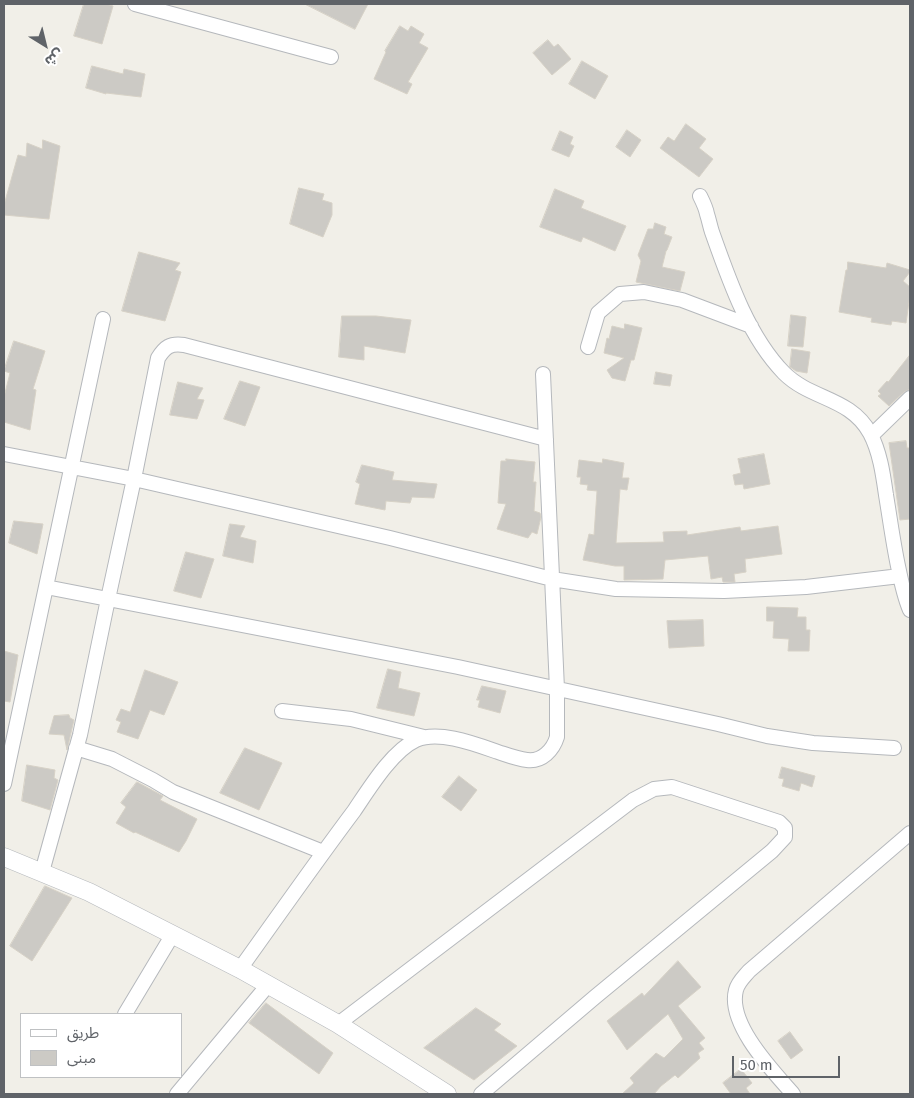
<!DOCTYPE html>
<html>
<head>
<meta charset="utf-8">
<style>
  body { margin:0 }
  #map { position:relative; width:914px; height:1098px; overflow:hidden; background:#f1efe8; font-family:"Fira Sans","Noto Sans Arabic",sans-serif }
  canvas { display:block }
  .frame { position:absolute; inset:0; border:5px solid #5f6368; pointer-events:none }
  .legend { position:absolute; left:20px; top:1013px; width:162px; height:65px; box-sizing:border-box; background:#fff; border:1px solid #bfc1c3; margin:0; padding:6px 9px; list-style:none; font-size:15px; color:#5f6368 }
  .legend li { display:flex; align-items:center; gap:10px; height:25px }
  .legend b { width:25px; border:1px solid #bfc1c3 }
  .north { position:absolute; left:20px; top:20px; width:50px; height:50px; -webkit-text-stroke:4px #fff; paint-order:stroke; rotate:144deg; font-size:14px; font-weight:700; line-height:20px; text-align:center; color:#5f6368 }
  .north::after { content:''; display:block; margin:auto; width:18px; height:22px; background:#5f6368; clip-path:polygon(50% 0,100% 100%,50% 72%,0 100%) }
  .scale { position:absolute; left:732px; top:1056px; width:108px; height:22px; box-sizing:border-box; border:2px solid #5f6368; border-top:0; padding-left:6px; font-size:15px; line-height:18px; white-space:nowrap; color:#5f6368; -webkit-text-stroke:4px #fff; paint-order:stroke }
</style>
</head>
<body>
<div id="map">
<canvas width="914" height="1098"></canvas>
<div class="frame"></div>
<ul class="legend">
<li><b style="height:6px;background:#fff"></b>طريق</li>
<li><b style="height:14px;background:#cccac5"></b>مبنى</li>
</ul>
<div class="north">ش</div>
<div class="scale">50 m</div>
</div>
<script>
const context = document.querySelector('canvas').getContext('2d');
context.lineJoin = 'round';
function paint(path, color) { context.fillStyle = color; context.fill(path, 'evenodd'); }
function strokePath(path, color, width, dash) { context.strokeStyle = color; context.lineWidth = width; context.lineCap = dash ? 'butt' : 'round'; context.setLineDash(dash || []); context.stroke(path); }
const building = new Path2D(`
  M84 4H106L113 6 102 44 74 36Z
  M305 4H368L355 29Z
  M400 26 408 31 411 26 424 34 419 43 428 48 408 82 412 84 407 94 374 79 386 52 385 51Z
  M548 40 554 47 558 44 571 59 552 75 533 53Z
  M582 61 608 76 595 99 569 84Z
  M92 66 123 74 124 69 145 74 141 97 106 93V94L86 88Z
  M686 124 706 139 699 148 713 159 699 177 660 148 668 137 674 141Z
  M627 130 641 140 630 157 616 147Z
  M560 131 573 137 570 144 574 146 569 157 552 150Z
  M43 140 60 146 49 219 4 215V205L18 155 26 157 27 143 42 149Z
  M299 188 324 194 322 200 332 203V215L323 237 290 224Z
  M555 189 584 201 581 208 626 226 615 251 583 237 581 242 540 227Z
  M655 223 666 227 664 234 672 237 667 250 666 251 662 267 685 272 680 291 636 282 641 261 638 255 648 229H653Z
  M139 252 180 263 175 270 181 272 165 321 122 311Z
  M848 262 886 268 887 263 910 270V272L903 281 910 287V295L906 323 892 321 891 325 871 322 872 318 839 312 846 270H847Z
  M791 315 806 317 803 347 788 346Z
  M342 316H376L411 320 405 353 364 346V360L339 357Z
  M625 324 642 328 634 360H631L625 381 612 378 607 370 624 358 604 353 607 338 609 339 612 326 624 329Z
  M14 341 45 351 33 389 36 390 30 430 4 422V397L10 373 4 371Z
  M792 349 810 352 807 373 796 371 790 367Z
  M910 355V389L904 392 889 406 878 396 881 394 878 391 887 381 888 382Z
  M656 372 672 375 670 386 654 384Z
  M240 381 260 387 245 426 224 419Z
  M178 382 203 388 197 399 204 400 197 419 170 415Z
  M906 441 907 448H910V519L900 520 889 443Z
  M764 454 770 484 744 489 743 484 735 485 733 475 741 473 738 459Z
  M506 459 535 462 533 482H536L534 511 540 513 541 517 537 534 532 532 528 538 497 529 506 504 498 503 501 461H506Z
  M603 459 624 463 622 478H629L627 490 620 489 616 543 664 542 663 532 687 531V535L740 527 741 531 778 526 782 554 745 559 746 572 734 574 735 582H723L722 577 711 579 708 556 665 560 663 579 624 580V566H615L583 560 589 534 594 535 597 491 587 490 588 485 580 484 581 477H577L579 460 602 463Z
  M362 465 394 472 392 480 437 484 434 498 412 497 410 503 386 501 385 510 355 504 360 484 356 482Z
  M14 521 43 524 37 554 9 543Z
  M230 524 245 526 240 537 256 541 253 563 223 556Z
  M186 552 214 559 201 598 174 591Z
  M767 607 798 608 797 617H806V630H810L809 651H788L789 639 773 638 774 621H767Z
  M703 620 704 646 669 648 667 621Z
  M4 651 18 655 10 702 4 701Z
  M388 669 401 672 398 688 420 693 414 716 377 708Z
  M145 670 178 682 164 715 150 710 138 739 117 732 121 722 116 720 121 709 130 712Z
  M482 686 506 691 500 713 478 707 480 700H477Z
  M69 715 70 718 74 720 67 750 64 735 49 734 54 716Z
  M245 748 282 763 259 810 220 793Z
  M27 765 55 770 54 778 58 780 50 810 22 801Z
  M782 767 815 776 812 787 801 783 799 791 782 786 784 779 779 778Z
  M459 776 477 790 461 811 442 797Z
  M137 782 163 796 160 800 197 819 186 841 179 852 135 832 134 833 116 823 126 807 121 803Z
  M45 886 72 898 32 961 10 946Z
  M678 961 701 987 678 1006 705 1038 699 1043 704 1049 698 1053 700 1058 678 1078 675 1075 661 1086 654 1094H622L634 1083 630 1078 656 1053 664 1058 683 1039 668 1014 627 1050 607 1021 642 993 644 996Z
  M266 1003 333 1053 319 1074 249 1023Z
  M476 1008 501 1024 494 1030 517 1046 474 1080 424 1048Z
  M790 1032 803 1050 791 1059 778 1041Z
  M741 1069 752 1083 746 1088 750 1094H731L723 1083Z`);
paint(building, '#cccac5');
strokePath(building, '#d6d1c6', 1);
const minor = new Path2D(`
  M135 4 331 57
  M700 196C703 202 706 208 707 214 709 220 710 226 712 232 729 280 748 336 784 373 811 400 850 397 870 433 880 452 883 474 886 495 890 519 893 542 898 566 901 581 904 596 910 610
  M588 347 598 313 620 294 644 292 682 300 751 326
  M872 435 910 398
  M4 454 134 479 390 538 552 579 616 589 724 591 806 587 900 576
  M46 587 458 667 718 724 767 736 813 743 894 748
  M282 711 351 719 424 737
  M76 748 112 759 153 780 173 792 323 852
  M4 784 103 319
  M42 872 80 735 108 599 134 479 158 358C165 347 170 343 184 345L546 439
  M240 969C278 916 315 863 354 811 369 789 392 751 416 740 439 730 475 744 498 752 507 755 517 759 527 760 542 762 553 750 557 737V689L543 374
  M125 1014 173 934
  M338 1024 633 800 654 789 672 787 779 822 785 828V837L772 851 595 997 481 1094
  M177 1094 268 985
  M793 1094C773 1071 727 1024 736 990 738 982 744 977 749 971L910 833`);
const tertiary = new Path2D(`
  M4 857 89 892 240 969 338 1024 447 1094`);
strokePath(minor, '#b5b8bc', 16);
strokePath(tertiary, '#b5b8bc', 19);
strokePath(minor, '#fff', 14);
strokePath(tertiary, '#fff', 18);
</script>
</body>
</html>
